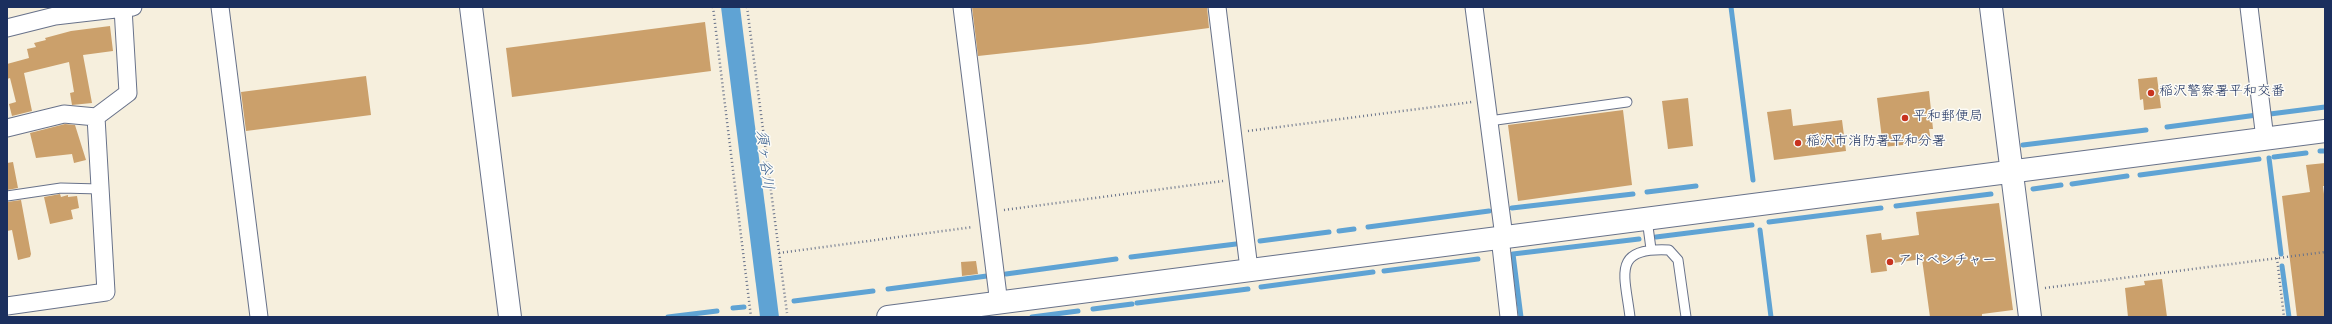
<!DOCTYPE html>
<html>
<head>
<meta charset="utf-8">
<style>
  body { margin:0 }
  #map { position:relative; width:2332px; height:324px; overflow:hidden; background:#f6efdd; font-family:"Indie Flower",sans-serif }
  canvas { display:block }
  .frame { position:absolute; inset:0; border:8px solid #1b2f5e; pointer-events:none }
</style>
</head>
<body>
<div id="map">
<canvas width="2332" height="324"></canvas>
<div class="frame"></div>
</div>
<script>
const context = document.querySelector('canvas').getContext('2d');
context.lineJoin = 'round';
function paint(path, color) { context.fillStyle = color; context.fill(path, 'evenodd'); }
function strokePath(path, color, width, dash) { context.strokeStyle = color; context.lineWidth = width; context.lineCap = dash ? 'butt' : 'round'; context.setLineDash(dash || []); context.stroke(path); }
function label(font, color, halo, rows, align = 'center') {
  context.font = font + ' "Indie Flower","Klee One",sans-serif'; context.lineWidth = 3; context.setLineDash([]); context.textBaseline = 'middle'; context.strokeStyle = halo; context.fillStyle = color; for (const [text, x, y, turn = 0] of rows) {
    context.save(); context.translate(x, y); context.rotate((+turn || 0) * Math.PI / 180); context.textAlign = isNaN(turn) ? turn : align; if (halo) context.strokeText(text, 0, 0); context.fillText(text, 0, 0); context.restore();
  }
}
paint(new Path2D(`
  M721 7H740L779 317H760Z`), '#5fa3d4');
strokePath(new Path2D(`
  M1731 7 1753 180
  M2270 114 2325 107
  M2167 127 2257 115V114
  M2023 145 2146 130
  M2320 151H2325
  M2274 157 2306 153
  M2269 158 2281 254
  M2140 175 2259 159
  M2072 184 2127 176
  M2033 189 2061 185
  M1647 192 1696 186
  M1896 206 1991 194
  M1512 208 1633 194
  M1769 222 1881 208
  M1368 227 1489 211
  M1760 230 1771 317
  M1339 231 1354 229
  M1656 237 1752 225
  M1260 241 1329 232
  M1131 257 1236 244
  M2282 266 2289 317
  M1384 271 1478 259
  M1006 274 1116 259
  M1261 287 1373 272
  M888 289 987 276
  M794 301 873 291
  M1137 303 1248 289
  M733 308 744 307
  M1093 309 1132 304
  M668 317 717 311
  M1032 317 1078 311
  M1521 317 1513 254 1639 239`), '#5fa3d4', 5);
paint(new Path2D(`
  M972 7H1207L1209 28 1088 44 978 56Z
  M705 22 711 71 512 97 506 48Z
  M110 26 113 51 83 55 92 103 72 105 70 93 74 92 69 62 24 73 32 111 12 116 9 104 16 102 10 78 7 79V64L29 58 27 49 36 47 34 43 46 40 45 38 71 31Z
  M366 76 371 115 246 131 241 92Z
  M2157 77 2161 108 2144 110 2143 99 2140 100 2138 79Z
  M1929 91 1933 129H1929L1931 142 1883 147 1877 98Z
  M1688 98 1693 146 1668 149 1662 101Z
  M1791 109 1793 126 1842 120 1846 151 1774 160 1767 112Z
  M1623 110 1632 185 1518 201 1508 125Z
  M65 124 75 125 86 160 74 163 72 154 36 158 30 133Z
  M13 162 18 188 7 190V163Z
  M2325 163V186H2323L2325 202V317H2297L2282 196 2310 192 2306 165Z
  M60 194 61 197 68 195V197L77 196 79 208 71 210 73 219 50 224 44 197Z
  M21 200 31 254 30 257 18 260 12 230 7 231V202Z
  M1999 203 2013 310 1982 314V317H1930L1922 259 1886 264 1887 271 1871 273 1866 235 1881 233 1882 240 1919 235 1916 212Z
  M976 261 978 274 962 276 961 262Z
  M2162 279 2167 317H2128L2125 288 2145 285 2144 281Z`), '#cba06b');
const lane = new Path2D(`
  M1489 121 1627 102
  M7 196 61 188 100 189
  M1647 219 1651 249
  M1630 317C1625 275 1611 247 1669 250L1678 260 1686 317`);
const street = new Path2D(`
  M220 7 259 317
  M962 7 999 304
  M1217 7 1249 269
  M1474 7 1504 237
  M2249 7 2265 139
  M7 28 55 16 133 7
  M7 128 64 114 96 117
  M1500 237 1509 317
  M7 306 106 292 96 117 128 93 123 8`);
const secondary = new Path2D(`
  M471 7 510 317
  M1991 7 2030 317
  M888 317 2325 131`);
strokePath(lane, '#68728a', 11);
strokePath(street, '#68728a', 19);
strokePath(secondary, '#68728a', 24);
strokePath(new Path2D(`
  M713 7 751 317
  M747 7 787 313
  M1248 131 1472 102
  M1004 210 1223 181
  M779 253 973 227
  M2277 258 2284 317
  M2045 288 2325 252`), '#68728a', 2.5, [1, 3]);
strokePath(lane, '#fff', 9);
strokePath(street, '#fff', 17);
strokePath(secondary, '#fff', 22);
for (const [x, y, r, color] of [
  [2151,93,4,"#c8321e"],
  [1905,118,4,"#c8321e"],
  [1798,143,4,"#c8321e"],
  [1890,262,4,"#c8321e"]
]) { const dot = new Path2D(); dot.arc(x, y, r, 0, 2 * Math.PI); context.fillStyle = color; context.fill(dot); strokePath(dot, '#fdfcf7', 1.5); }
label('14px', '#1b2f5e', '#fdfcf7', [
  ["稲沢警察署平和交番",2159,93],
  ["平和郵便局",1913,118],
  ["稲沢市消防署平和分署",1806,143],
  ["アドベンチャー",1898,262]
], 'left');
label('italic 15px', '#365d8d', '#fdfcf7', [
  ["須ヶ谷川",763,160,83]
]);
</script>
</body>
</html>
